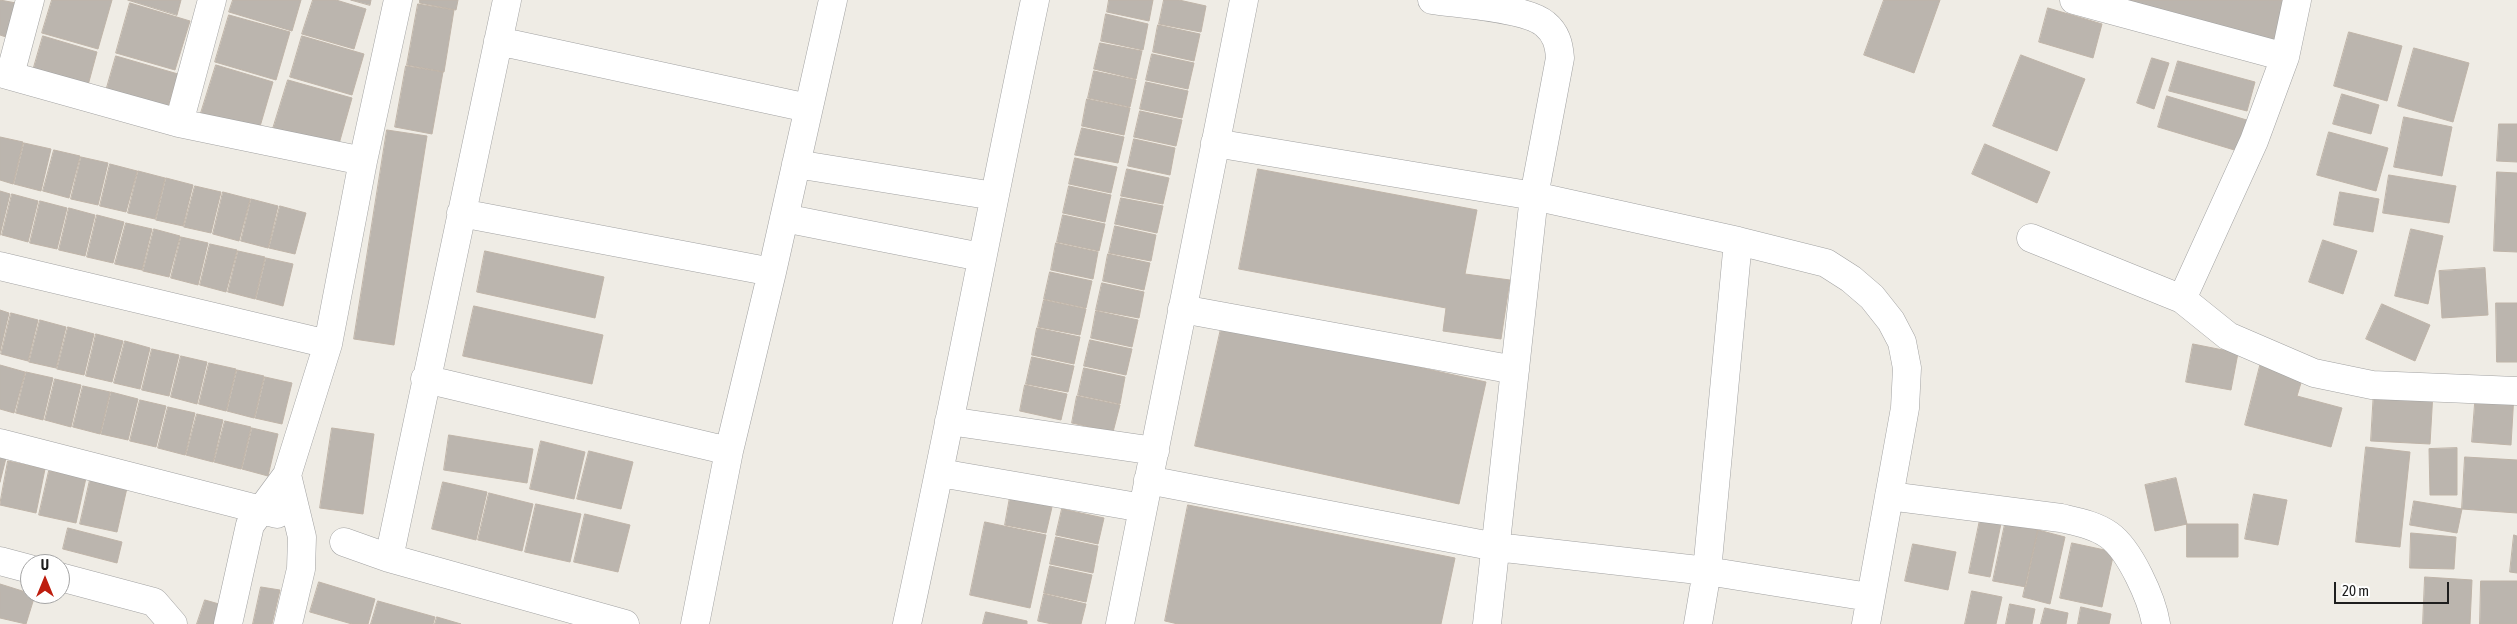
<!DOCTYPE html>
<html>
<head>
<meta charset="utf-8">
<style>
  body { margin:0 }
  #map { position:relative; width:2517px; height:624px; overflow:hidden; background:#efece5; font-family:"Asap Condensed",sans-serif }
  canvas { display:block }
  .north { position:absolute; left:20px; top:554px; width:50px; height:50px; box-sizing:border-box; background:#fff; border:1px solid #a5a5a5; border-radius:50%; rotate:0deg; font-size:14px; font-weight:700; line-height:20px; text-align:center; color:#1e1e1e }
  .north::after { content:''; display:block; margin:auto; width:18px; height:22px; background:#be1d0e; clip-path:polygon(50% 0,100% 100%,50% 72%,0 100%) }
  .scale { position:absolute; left:2334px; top:582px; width:115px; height:22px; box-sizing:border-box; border:2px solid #1e1e1e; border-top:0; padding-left:6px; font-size:15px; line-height:18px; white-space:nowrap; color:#1e1e1e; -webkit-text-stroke:4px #fff; paint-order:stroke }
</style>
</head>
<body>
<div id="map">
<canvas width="2517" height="624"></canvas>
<div class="north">U</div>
<div class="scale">20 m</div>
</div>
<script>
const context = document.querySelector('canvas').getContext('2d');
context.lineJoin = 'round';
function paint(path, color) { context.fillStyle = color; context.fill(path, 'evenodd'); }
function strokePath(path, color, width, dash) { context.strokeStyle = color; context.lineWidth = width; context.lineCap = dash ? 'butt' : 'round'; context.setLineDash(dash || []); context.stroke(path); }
const building = new Path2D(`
  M0 0 16 3 6 37 0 35Z
  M52 0H112L98 49 42 33Z
  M128 0H181L177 15Z
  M233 0H301L292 31 229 12Z
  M313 0H336L366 9 354 49 302 34Z
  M351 0H371L370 5Z
  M420 0H458L456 10 420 3Z
  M1109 0H1153L1149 21 1107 12Z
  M1164 0H1179L1206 6 1201 32 1159 24Z
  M1884 0H1940L1914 73 1864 55Z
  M2116 0H2290L2276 49Z
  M130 3 190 21 175 70 116 53Z
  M418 4 454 10 444 72 407 65Z
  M2048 8 2102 24 2093 58 2039 42Z
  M1106 14 1148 24 1143 50 1101 41Z
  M229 15 290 32 276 80 215 62Z
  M1158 25 1200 34 1194 61 1153 52Z
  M2349 32 2402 46 2387 101 2334 86Z
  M43 36 97 52 87 89 32 74Z
  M302 36 364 54 352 95 290 77Z
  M1100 43 1142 51 1136 79 1094 69Z
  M2414 48 2469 63 2453 122 2398 106Z
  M1152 54 1194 63 1188 89 1146 80Z
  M2021 55 2085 79 2057 151 1993 126Z
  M116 56 178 74 165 116 104 98Z
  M2152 58 2169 63 2154 109 2137 103Z
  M2178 61 2255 82 2247 111 2169 91Z
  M216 65 273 82 259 130 201 113Z
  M406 66 443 72 432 134 395 127Z
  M1094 71 1136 80 1130 107 1088 98Z
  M288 80 352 98 337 151 272 132Z
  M1146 82 1188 91 1182 118 1140 109Z
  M2342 94 2379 105 2371 134 2333 124Z
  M2167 96 2250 121 2241 152 2158 127Z
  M1087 99 1130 108 1124 135 1082 126Z
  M1140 111 1182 120 1176 146 1134 137Z
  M2404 117 2452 127 2442 176 2394 167Z
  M2499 124H2517V162L2497 161Z
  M1082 128 1124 137 1118 163 1075 155Z
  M387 130 427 136 394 345 354 339Z
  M2329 132 2388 148 2376 191 2317 175Z
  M0 137 23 142 13 184 0 180Z
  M1134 139 1175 148 1170 175 1128 166Z
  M24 143 51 149 41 191 14 184Z
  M1985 144 2050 172 2037 203 1972 174Z
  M54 150 80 156 69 198 43 191Z
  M81 157 108 163 98 205 71 199Z
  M1075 158 1117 167 1111 193 1069 184Z
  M110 164 137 171 126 212 100 206Z
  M1127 169 1169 178 1163 204 1121 196Z
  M1258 169 1477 210 1465 274 1510 280 1501 339 1443 331 1446 308 1239 269Z
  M138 171 165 178 155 219 128 213Z
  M2497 172 2517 173V252L2494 251Z
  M2389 175 2456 186 2449 223 2383 213Z
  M166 178 193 185 183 226 156 220Z
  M195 186 221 192 211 233 184 227Z
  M1069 186 1111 195 1105 222 1063 213Z
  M0 191 10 194 0 235Z
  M223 192 250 199 239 241 213 234Z
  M2340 192 2379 199 2373 232 2334 225Z
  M12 194 38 201 28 242 2 235Z
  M1121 198 1163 206 1157 233 1115 224Z
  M251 199 278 206 268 248 241 241Z
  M40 201 67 208 57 249 30 243Z
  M280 206 306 213 295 254 269 248Z
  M69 208 95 215 85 256 59 250Z
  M97 215 124 222 113 263 87 257Z
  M1063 215 1105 224 1099 251 1057 242Z
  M126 223 152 229 142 270 115 264Z
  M1115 226 1156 235 1151 261 1109 253Z
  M154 229 180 236 169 277 143 271Z
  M2411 229 2443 236 2428 304 2395 296Z
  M181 237 208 243 198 285 171 278Z
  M2323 240 2357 251 2343 294 2309 282Z
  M1056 243 1098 252 1093 279 1051 270Z
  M210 244 237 250 226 292 200 285Z
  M238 251 265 257 255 299 228 292Z
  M485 251 604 277 595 318 477 292Z
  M1108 254 1150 263 1144 290 1103 281Z
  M266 258 293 264 283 306 256 299Z
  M2485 268 2488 315 2442 318 2439 271Z
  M1050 272 1092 281 1086 308 1044 299Z
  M1102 283 1144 292 1139 318 1096 310Z
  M1044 300 1086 309 1080 335 1038 327Z
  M2496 303H2517V362H2497Z
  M2382 304 2430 325 2415 361 2366 339Z
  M474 306 603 335 592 384 463 356Z
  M0 310 9 313 0 351Z
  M1096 311 1138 320 1132 347 1091 338Z
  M11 313 38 320 28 361 1 354Z
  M40 320 66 327 56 368 29 362Z
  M1222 324 1486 382 1459 504 1195 446Z
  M68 327 94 334 84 375 57 369Z
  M1037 328 1080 337 1074 364 1032 355Z
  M96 334 123 341 112 382 86 376Z
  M1090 340 1132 349 1126 375 1084 366Z
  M125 341 150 348 140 389 114 383Z
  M2193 344 2238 353 2231 390 2186 382Z
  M152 349 179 355 169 396 142 390Z
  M181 356 207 362 197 404 171 397Z
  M1032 357 1074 366 1068 392 1026 384Z
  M2261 362 2304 373 2297 396 2342 408 2331 447 2245 425Z
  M209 363 236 369 226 411 199 404Z
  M0 365 25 372 14 413 0 409Z
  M1084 368 1125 377 1120 404 1078 395Z
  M237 370 264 376 254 418 227 411Z
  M26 372 53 378 43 420 16 413Z
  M265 377 292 383 282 424 255 418Z
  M55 379 81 385 71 427 45 420Z
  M1025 385 1067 394 1061 420 1020 411Z
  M83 386 110 392 100 434 73 427Z
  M2374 390 2433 392 2430 444 2371 441Z
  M2476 391 2514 394 2511 445 2472 442Z
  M111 392 138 399 128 440 101 434Z
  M1077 396 1120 405 1113 432 1072 423Z
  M140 400 166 406 156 447 130 441Z
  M168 407 195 413 185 455 158 448Z
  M197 414 223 420 213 462 186 455Z
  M225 421 251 427 241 469 214 462Z
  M252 428 278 434 268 476 242 469Z
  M332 428 374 434 363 514 320 508Z
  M449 435 533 449 527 483 444 470Z
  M541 441 585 452 574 499 530 489Z
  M2366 447 2410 452 2400 547 2356 542Z
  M2457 448V495H2430L2429 449Z
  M589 451 633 462 621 509 577 499Z
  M0 457 6 458 0 482Z
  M2465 457 2517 460V513L2462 509Z
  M8 461 45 469 36 513 0 505Z
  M49 471 86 478 76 523 39 515Z
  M2176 478 2187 524 2155 531 2145 485Z
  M90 480 127 488 117 532 80 524Z
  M443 482 487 492 476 540 432 529Z
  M489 493 533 504 522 551 478 540Z
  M2254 494 2287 500 2278 545 2245 539Z
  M1010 497 1052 507 1046 533 1005 525Z
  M2414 501 2462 509 2457 533 2410 525Z
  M536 504 581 514 570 562 525 552Z
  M1188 505 1455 558 1441 624H1178L1165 621Z
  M1062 509 1104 518 1098 544 1056 535Z
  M1982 510 2003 514 1990 577 1969 573Z
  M585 514 630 525 618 572 574 562Z
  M985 522 1046 535 1030 608 970 595Z
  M2005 524 2038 530 2026 587 1993 581Z
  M2187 524H2238V557H2187Z
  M68 528 122 542 117 563 63 549Z
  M2038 530 2065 537 2050 604 2023 597Z
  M2411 533 2456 537 2454 569 2410 568Z
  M2514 535 2517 536V573L2510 572Z
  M1056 537 1098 546 1093 573 1050 564Z
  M2072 543 2114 552 2102 607 2060 598Z
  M1913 544 1956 552 1948 590 1905 581Z
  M1050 566 1092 575 1086 602 1044 593Z
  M2425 577 2472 580 2470 624H2423Z
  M2481 581H2517V624H2480Z
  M319 582 375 599 368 624H352L310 612Z
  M0 584 35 595 26 624 0 618Z
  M261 587 280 590 272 624H253Z
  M1972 591 2002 597 1996 624H1965Z
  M1044 594 1086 604 1081 624H1052L1038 621Z
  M205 600 226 606 221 624H197Z
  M378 601 435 617 433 624H371Z
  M2010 604 2035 609 2032 624H2006Z
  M2081 607 2111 614 2109 624H2078Z
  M2045 608 2068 613 2066 624H2041Z
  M986 612 1027 621V624H983Z
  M437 617 461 624H435Z`);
paint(building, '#bbb5ae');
strokePath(building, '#bfb4a8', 1);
const minor = new Path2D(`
  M1432 0C1458 4 1527 8 1545 24 1556 33 1559 44 1560 58L1534 196 1487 624
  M2074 0 2285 57
  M498 41 808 108
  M0 73 179 123 363 161
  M10 75 30 0
  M179 123 212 0
  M1215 143 1534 196 1738 241 1826 263 1851 279 1872 297 1891 321 1902 342 1907 368 1905 408 1866 624
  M796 164 994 196
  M461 213 772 272
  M784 218 981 257
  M2031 238 2182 299 2228 336 2314 373 2372 385 2517 391
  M0 266 328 344
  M2182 299 2254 141 2285 57 2297 0
  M1182 309 1515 370
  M425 379 729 451
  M949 421 1155 451
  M0 443 277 514
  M940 473 1143 508
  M287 475 328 344 363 161 398 0
  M1148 480 1496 547 1707 571 1869 597
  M1889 496 2061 518C2078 522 2095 525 2109 535 2130 550 2152 599 2156 624
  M344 542 389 558 625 624
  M389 558 507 0
  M0 561 30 569
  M60 577 154 602 173 624
  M228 624 250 525 287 475 302 537 301 569 288 624
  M695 624 729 451 772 272 833 0
  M907 624C952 417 991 208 1035 0
  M1120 624 1244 0
  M1698 624 1707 571 1738 241`);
strokePath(minor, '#a2a2a2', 29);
strokePath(minor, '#fff', 28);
</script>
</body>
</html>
